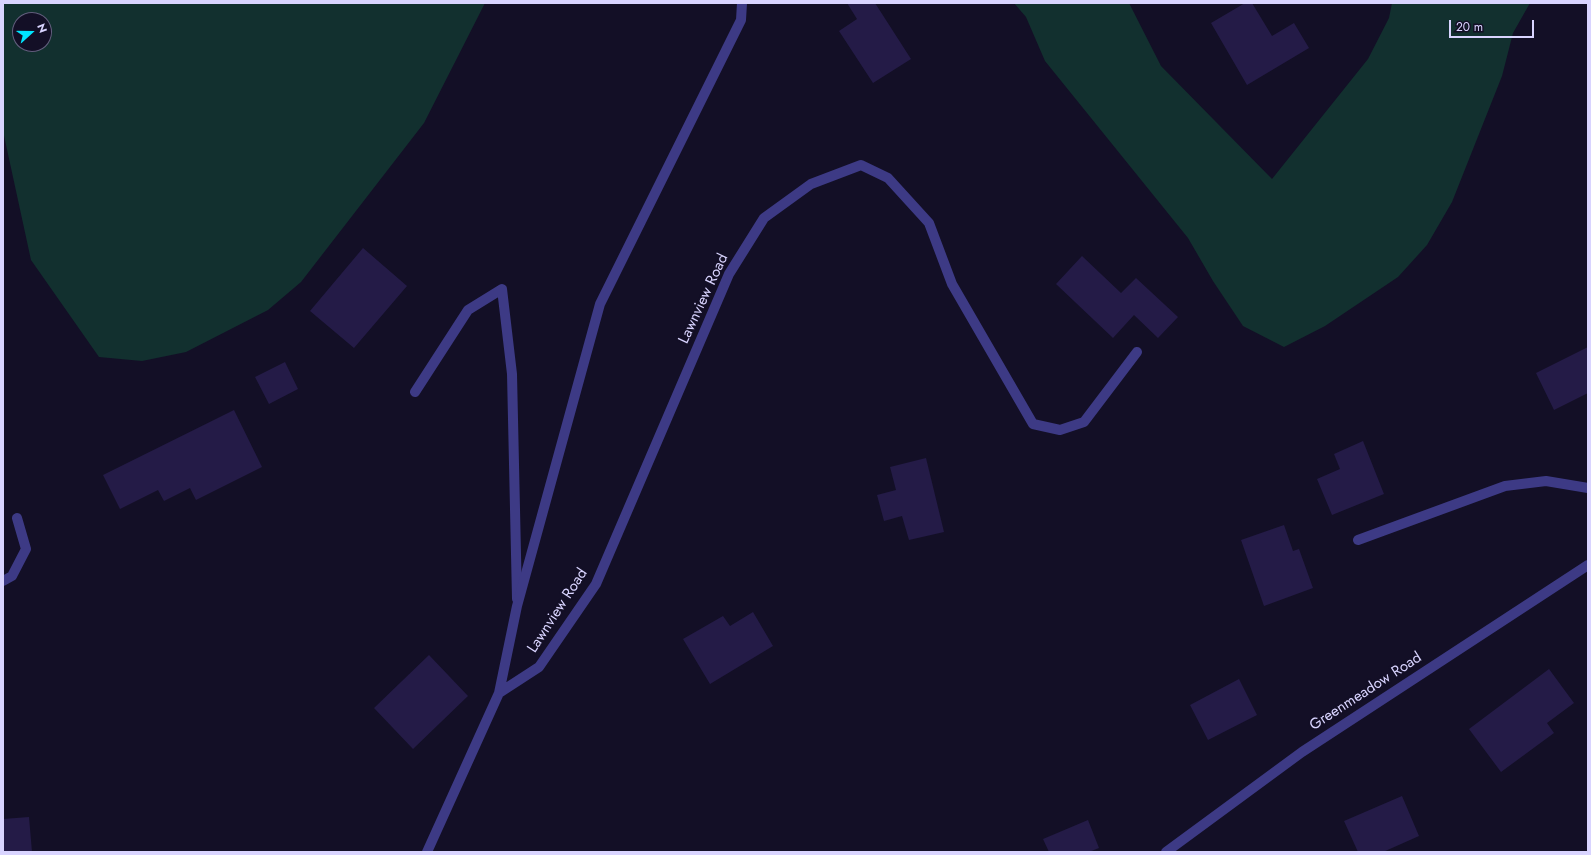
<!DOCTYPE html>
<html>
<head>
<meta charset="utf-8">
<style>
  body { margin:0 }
  #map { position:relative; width:1591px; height:855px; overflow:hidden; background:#130f26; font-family:Jost,sans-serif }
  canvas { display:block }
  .frame { position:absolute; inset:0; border:4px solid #d9d4ff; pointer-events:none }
  .north { position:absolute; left:12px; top:12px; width:40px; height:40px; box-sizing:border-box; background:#130f26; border:1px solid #625e7d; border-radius:50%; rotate:69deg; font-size:11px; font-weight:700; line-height:16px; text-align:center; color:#d9d4ff }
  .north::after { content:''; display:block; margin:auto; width:14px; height:18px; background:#00e5ff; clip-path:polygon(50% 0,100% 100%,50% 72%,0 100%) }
  .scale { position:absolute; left:1449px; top:20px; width:85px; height:18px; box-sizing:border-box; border:2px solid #d9d4ff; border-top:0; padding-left:5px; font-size:12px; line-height:14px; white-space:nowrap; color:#d9d4ff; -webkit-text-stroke:3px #130f26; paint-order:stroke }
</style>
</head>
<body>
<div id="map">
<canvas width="1591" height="855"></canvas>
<div class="frame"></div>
<div class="north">N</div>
<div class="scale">20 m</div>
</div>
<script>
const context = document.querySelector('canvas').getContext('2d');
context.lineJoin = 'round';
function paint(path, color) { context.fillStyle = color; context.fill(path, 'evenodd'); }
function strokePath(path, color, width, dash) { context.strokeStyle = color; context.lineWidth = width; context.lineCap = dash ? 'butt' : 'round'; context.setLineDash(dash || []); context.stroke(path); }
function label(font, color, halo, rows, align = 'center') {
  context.font = font + ' Jost,sans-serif'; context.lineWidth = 4; context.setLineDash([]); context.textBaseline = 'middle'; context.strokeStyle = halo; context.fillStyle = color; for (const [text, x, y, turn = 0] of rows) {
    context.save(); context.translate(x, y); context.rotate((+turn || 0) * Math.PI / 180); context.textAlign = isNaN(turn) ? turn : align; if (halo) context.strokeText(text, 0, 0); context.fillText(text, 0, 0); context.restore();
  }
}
paint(new Path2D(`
  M3 3H485L424 123 301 282 268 310 186 352 142 361 99 357 31 260 3 131ZM20 20H44V44H20Z
  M1014 3H1129L1161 66 1272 179 1368 59 1389 18 1392 3H1530L1513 33 1502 76 1452 202 1427 245 1398 277 1325 326 1284 347 1243 326 1213 281 1188 238 1045 61 1026 17Z`), '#12302f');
paint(new Path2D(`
  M847 3H875L911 59 873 83 839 31 857 19Z
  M1245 3H1252L1272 36 1294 23 1309 48 1247 85 1211 23Z
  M363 248 407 286 354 348 310 311Z
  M1082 256 1121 293 1136 278 1178 317 1158 338 1134 315 1113 338 1056 284Z
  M1588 347V393L1554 410 1536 373Z
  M285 362 298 389 269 404 255 377Z
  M234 410 262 467 196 500 190 488 164 501 158 490 120 509 103 475Z
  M1363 441 1384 494 1332 515 1317 479 1340 469 1334 454Z
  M926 458 944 532 909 540 902 516 884 521 877 495 896 490 890 467Z
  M1284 525 1293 551 1299 549 1313 588 1264 606 1241 540Z
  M753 612 773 646 710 684 683 639 723 616 730 626Z
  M429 655 468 696 413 749 374 708Z
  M1549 669 1574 703 1547 723 1554 733 1501 772 1469 729Z
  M1239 679 1257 715 1208 740 1190 705Z
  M1402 796 1419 836 1383 852H1358L1344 821Z
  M29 817 32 852H3V819Z
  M1088 820 1099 848 1089 852H1049L1043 839Z`), '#241b47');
strokePath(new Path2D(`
  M415 392 468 310 502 289 512 374 517 599
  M1358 540 1505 486 1546 481 1588 488`), '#3d3a85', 10);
strokePath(new Path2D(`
  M3 581 12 576 26 549 17 518
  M499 693 539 667 596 584 729 274 764 218 811 184 861 165 888 178 929 223 952 284 1033 424 1060 430 1084 422 1137 352
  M427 852 499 693 517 606 600 304 741 20 742 3
  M1166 852 1302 752 1588 565`), '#3d3a85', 10);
label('15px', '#d9d4ff', '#130f26', [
  ["Lawnview Road",704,299,-65],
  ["Lawnview Road",558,611,-57],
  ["Greenmeadow Road",1366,692,-33]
]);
</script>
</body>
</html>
